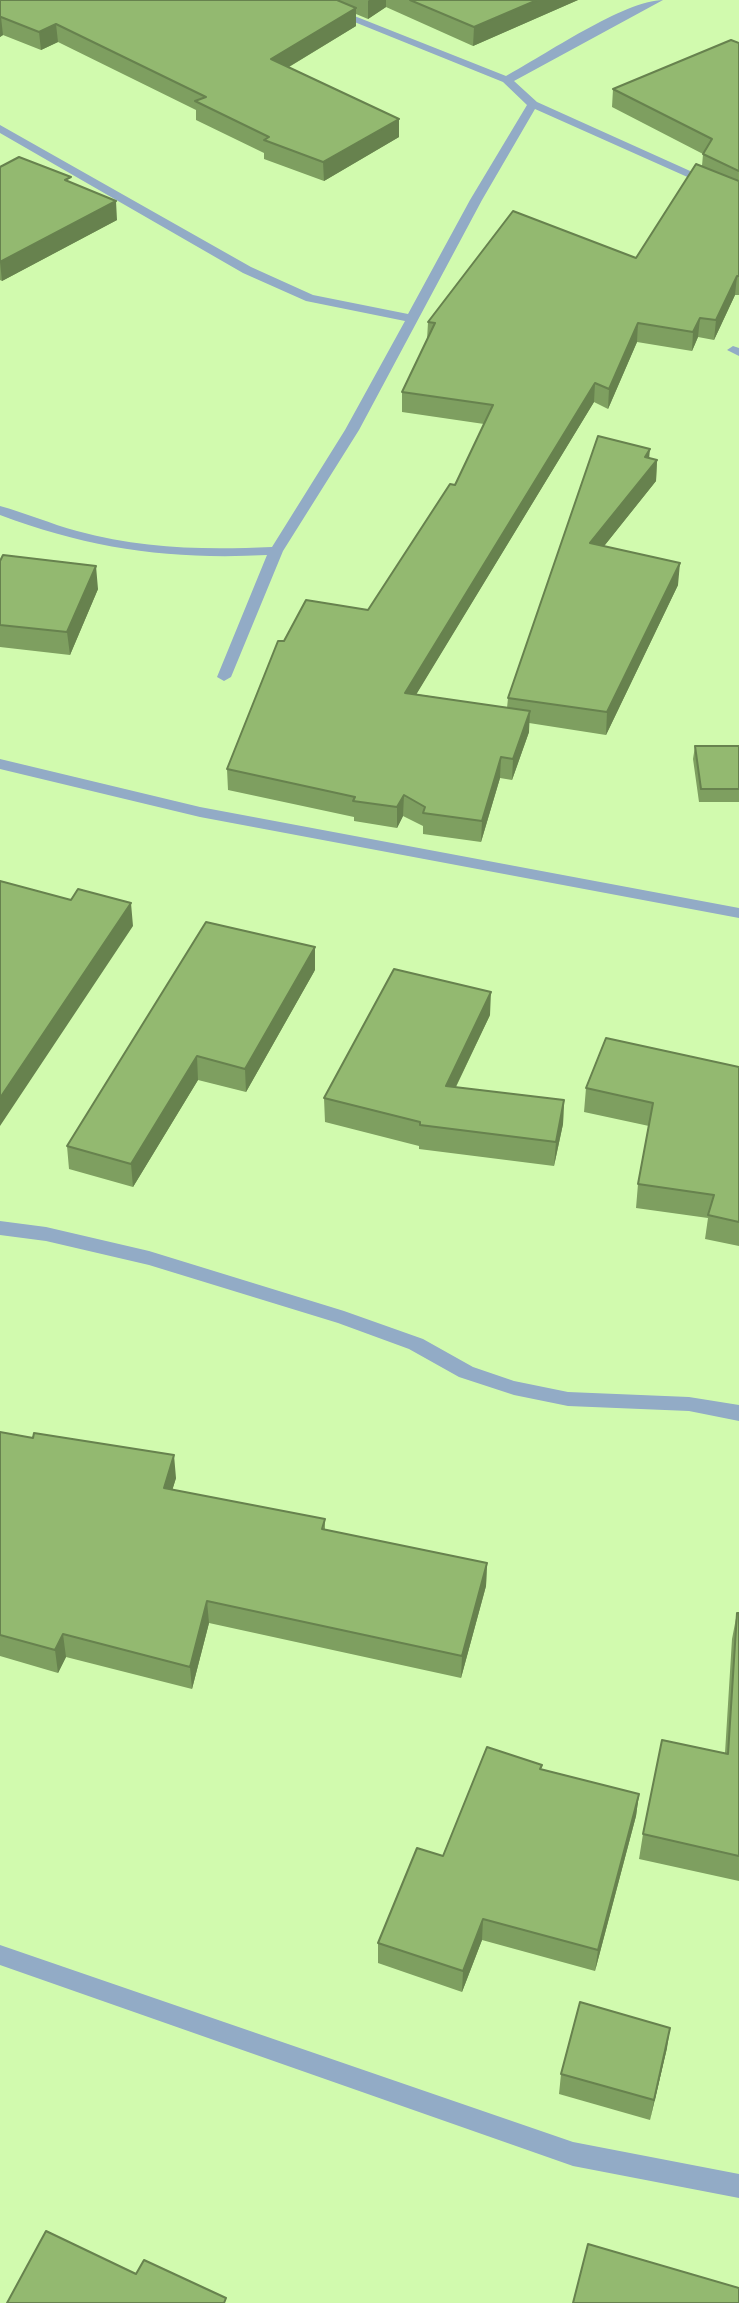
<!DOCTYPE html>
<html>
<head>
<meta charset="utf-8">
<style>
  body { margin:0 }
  canvas { display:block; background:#d1faae }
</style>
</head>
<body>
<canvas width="739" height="2303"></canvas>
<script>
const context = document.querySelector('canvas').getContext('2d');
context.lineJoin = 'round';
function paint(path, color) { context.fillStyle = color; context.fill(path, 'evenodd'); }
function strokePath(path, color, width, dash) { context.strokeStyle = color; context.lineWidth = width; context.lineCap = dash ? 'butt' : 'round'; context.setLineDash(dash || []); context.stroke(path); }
paint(new Path2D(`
  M300 0H314L506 76C543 56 625 0 663 0L514 81 537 102 739 193V200L535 109 482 200 359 430 283 551 231 677 224 681 217 677 267 555C172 560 90 549 0 515V506C26 513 51 524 77 531 142 549 205 550 272 547L345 430 405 321 306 301 243 273 0 133V125L251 267 313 295 408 314 470 200 527 105 503 82Z
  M733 346 739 348V356L727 350Z
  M0 759 200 807 739 908V918L200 817 0 769Z
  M0 1221 46 1227 149 1251 344 1311 423 1339 473 1367 514 1381 568 1392 689 1397 739 1405V1421L689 1411 568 1406 514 1395 459 1377 409 1349 338 1323 149 1265 46 1241 0 1235Z
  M0 1945 573 2142 739 2174V2198L573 2166 0 1965Z`), '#92abc6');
paint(new Path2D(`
  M0 0H578L473 46 386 7 368 19 356 14V26L289 67 399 119V137L324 181 264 159V153L196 120V110L58 42 41 50 3 35 0 37Z
  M739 43V295H735L714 340 698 337 692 351 637 342 608 409 594 402 416 694 507 708 508 698 649 458 657 460 656 481 604 546 678 585 606 735 529 723V732L512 780 500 778 481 842 423 834V826L403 816 397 828 354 821V817L228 790 227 769 284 641 368 610 455 485 484 424 402 412V392L427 340 428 322 636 258 702 166 703 154 612 107 613 89Z
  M0 167 71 182 117 220 2 281 0 280Z
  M0 561 98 589 70 655 0 647Z
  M695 746H739V802H699L693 759Z
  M315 970 246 1092 198 1080 133 1187 69 1169 67 1146Z
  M490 1015 456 1087 564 1100 563 1124 554 1166 419 1149V1146L325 1122 324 1098Z
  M739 1067V1246L705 1239 708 1218 636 1208 638 1184 649 1126 584 1112 586 1088Z
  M0 1432 176 1478 172 1490 325 1519V1530L487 1563 486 1586 461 1678 209 1623 192 1689 66 1657 58 1673 0 1656Z
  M737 1613H739V1881L639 1859 643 1834 725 1753 732 1639Z
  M542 1765 541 1769 639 1794 636 1816 595 1971 482 1940 462 1992 378 1963V1943L443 1856Z
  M667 2048 650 2120 559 2094 561 2074Z`), '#7e9f60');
paint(new Path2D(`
  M369 0H386V7L368 19V1Z
  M537 0H578L473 46 474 27Z
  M356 8V26L272 77 271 59Z
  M1 17 3 35 0 37V18Z
  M56 24 58 42 41 50 39 32Z
  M399 119V137L324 181 323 162Z
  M116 201 117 220 2 281 0 262Z
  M737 276 735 295 714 340 716 320Z
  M700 318 698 337 692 351 693 332Z
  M638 323 637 342 608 409 609 389Z
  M595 383 594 402 405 713V693Z
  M650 449 648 470 657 460 656 481 589 565 590 543Z
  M680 563 678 585 606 735 607 712Z
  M96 566 98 589 70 655 67 632Z
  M530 711 529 732 512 780 513 759Z
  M501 757 500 778 481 842 482 821Z
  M404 795 403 816 397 828V807Z
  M131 903 133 926 0 1126V1098Z
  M315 947V970L246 1092 245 1069Z
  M491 992 490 1015 445 1109 446 1086Z
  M197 1056 198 1080 133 1187 131 1164Z
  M564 1100 563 1124 554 1166 556 1142Z
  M174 1455 176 1478 166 1511 164 1488Z
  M487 1563 486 1586 461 1678 462 1656Z
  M207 1601 209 1623 192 1689 190 1667Z
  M63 1634 66 1657 58 1673 55 1650Z
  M639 1794 636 1816 595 1971 598 1950Z
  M483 1919 482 1940 462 1992 463 1971Z
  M670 2028 667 2048 650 2120 654 2100Z`), '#67824e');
const building = new Path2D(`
  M0 0H337L356 8 271 59 399 119 323 162 264 140 269 137 195 101 206 97 56 24 39 32 1 17 0 18Z
  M410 0H537L474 27Z
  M731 40 739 43V171L703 154 712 139 613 89Z
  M19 157 71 177 65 180 116 201 0 262V167Z
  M696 164 739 181V276H737L716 320 700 318 693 332 638 323 609 389 595 383 405 693 530 711 513 759 501 757 482 821 423 813 425 807 404 795 397 807 353 801 355 797 227 769 278 641H284L306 600 368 610 450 484 455 485 493 405 402 392 435 323 428 322 513 211 636 258Z
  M598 436 650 449 645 457 657 460 590 543 680 563 607 712 508 698Z
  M3 555 96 566 67 632 0 625V561Z
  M695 746H739V789H701Z
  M0 881 71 900 78 889 131 903 0 1098Z
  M206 922 315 947 245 1069 197 1056 131 1164 67 1146Z
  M394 969 491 992 446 1086 564 1100 556 1142 420 1125V1122L324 1098Z
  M606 1038 739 1067V1222L708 1215 714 1195 638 1184 653 1103 586 1088Z
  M0 1432 33 1438 34 1433 174 1455 164 1488 325 1519 322 1529 487 1563 462 1656 207 1601 190 1667 63 1634 55 1650 0 1635Z
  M737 1613H739V1856L643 1834 662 1740 728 1754Z
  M487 1747 542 1765 540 1769 639 1794 598 1950 483 1919 463 1971 378 1943 417 1848 443 1856Z
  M580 2002 670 2028 654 2100 561 2074Z
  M46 2231 136 2274 144 2260 226 2298 224 2303H7Z
  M588 2244 739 2288V2303H573Z`);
paint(building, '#93b970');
strokePath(building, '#67824e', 2);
</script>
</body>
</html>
